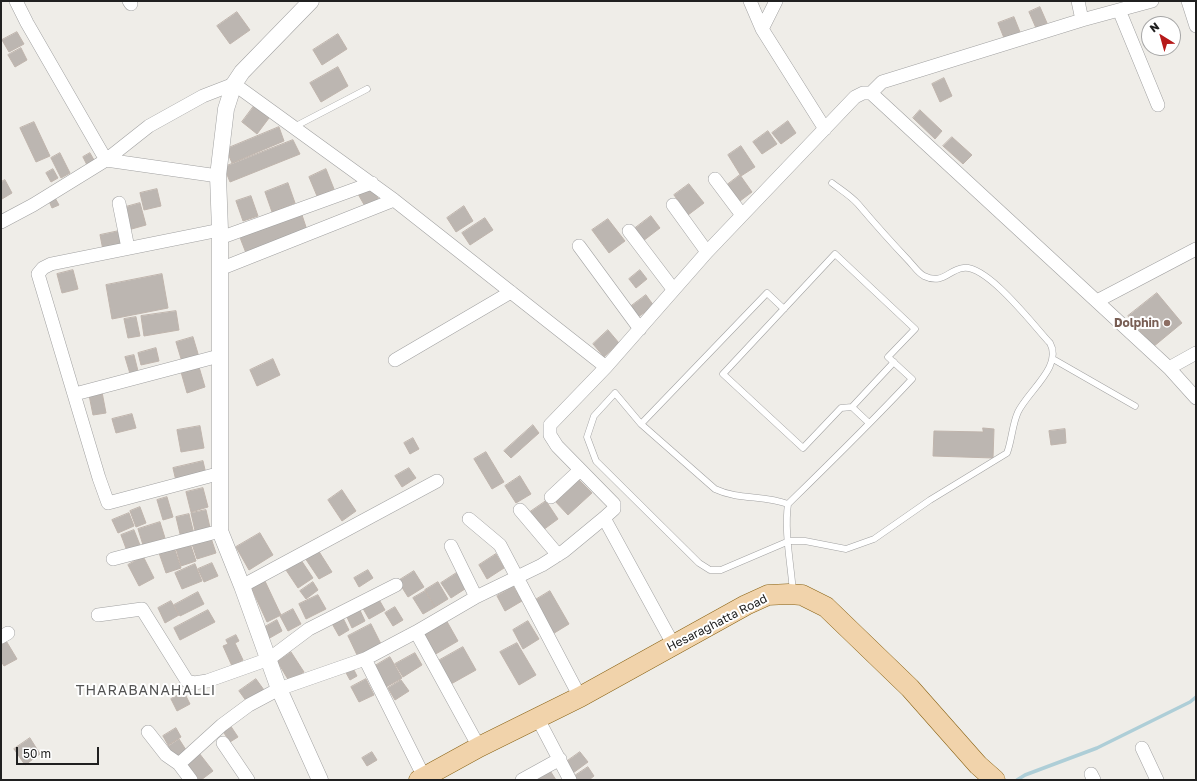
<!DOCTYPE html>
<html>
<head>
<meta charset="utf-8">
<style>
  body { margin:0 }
  #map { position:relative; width:1197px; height:781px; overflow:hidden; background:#efede8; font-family:"Golos Text",sans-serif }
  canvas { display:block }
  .frame { position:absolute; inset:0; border:2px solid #202020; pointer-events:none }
  .north { position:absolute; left:1141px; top:16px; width:40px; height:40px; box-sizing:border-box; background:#fff; border:1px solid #a6a6a6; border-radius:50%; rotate:323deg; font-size:11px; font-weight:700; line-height:16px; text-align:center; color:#202020 }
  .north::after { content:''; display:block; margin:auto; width:14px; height:18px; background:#b61a1a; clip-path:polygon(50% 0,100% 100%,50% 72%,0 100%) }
  .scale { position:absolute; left:16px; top:747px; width:83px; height:18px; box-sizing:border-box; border:2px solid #202020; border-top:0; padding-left:5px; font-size:12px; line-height:14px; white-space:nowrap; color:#202020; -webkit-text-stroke:3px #fff; paint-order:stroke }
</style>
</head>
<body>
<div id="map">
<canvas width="1197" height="781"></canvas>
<div class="frame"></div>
<div class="north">N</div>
<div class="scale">50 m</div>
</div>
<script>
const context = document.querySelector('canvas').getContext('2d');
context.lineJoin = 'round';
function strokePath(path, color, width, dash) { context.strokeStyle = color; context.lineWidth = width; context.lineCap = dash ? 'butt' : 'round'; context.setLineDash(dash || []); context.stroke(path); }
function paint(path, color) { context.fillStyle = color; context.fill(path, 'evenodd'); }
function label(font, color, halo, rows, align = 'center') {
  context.font = font + ' "Golos Text",sans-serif'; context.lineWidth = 4; context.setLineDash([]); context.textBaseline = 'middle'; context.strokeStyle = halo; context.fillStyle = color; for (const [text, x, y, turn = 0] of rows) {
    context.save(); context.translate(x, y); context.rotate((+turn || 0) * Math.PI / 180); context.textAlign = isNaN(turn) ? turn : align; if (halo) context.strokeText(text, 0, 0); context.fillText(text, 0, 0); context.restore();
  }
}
strokePath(new Path2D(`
  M1017 780 1025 775 1097 748 1190 702 1196 697`), '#aeced7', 3.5);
const building = new Path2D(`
  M1040 7 1047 23 1036 28 1029 12Z
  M237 12 250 30 230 44 217 26Z
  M1014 17 1020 32 1004 38 998 23Z
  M17 32 24 44 9 52 2 40Z
  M338 34 347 49 322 65 313 50Z
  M21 48 27 60 15 67 8 55Z
  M338 67 348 86 321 102 310 83Z
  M944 78 952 96 940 102 932 84Z
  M254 106 269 118 257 134 242 122Z
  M920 110 942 131 935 139 913 118Z
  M788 121 796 133 781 144 772 133Z
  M34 122 50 156 36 162 20 128Z
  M279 127 284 141 232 163 226 149Z
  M768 131 777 144 762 154 753 142Z
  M952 137 972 155 963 164 943 146Z
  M293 140 300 154 230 182 224 167Z
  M741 146 755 167 741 176 728 155Z
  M60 153 70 173 61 178 51 158Z
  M90 153 94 160 87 165 83 157Z
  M53 169 58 178 51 182 46 173Z
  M326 169 334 189 317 196 309 177Z
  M740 175 752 192 740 201 727 185Z
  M5 180 12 193 2 199 1 182Z
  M288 183 295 203 272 212 265 192Z
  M689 184 704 203 688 215 674 195Z
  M371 187 379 200 366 208 358 194Z
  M157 189 161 206 144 210 140 193Z
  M54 196 59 205 52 208 48 199Z
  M251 196 258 216 243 221 236 201Z
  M140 203 146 225 128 230 122 208Z
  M464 206 473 221 456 232 447 218Z
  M301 212 307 230 246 253 239 235Z
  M651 216 660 228 643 241 634 229Z
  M485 218 493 230 470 245 462 233Z
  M608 219 625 241 609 253 592 230Z
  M119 231 122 246 103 250 100 235Z
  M73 270 78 289 62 293 57 274Z
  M640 270 647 279 636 288 629 279Z
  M162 274 168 308 112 319 106 285Z
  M1157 293 1182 323 1153 347 1128 316Z
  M646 295 654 306 638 317 630 307Z
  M176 311 179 330 144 336 141 316Z
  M136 317 140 336 128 338 124 319Z
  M608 330 619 343 604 357 593 344Z
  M193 337 199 357 182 362 176 342Z
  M156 348 159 361 141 365 138 353Z
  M134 355 139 375 131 377 125 357Z
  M273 359 280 375 257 386 250 370Z
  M199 367 205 387 187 393 181 372Z
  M102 392 106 413 93 415 89 395Z
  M132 414 136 428 116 433 112 419Z
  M533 425 539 433 511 458 504 451Z
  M200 426 204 448 181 452 177 430Z
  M983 428 994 429 993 458 933 456 934 431 983 432Z
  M1065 429 1066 443 1051 445 1049 431Z
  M413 438 419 449 410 454 404 443Z
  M486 452 504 482 492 489 474 459Z
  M203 461 206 474 176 481 173 468Z
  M409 468 416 478 402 487 395 476Z
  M520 476 531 494 516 503 505 486Z
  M577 478 592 493 568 515 554 500Z
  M203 488 208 507 191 512 186 492Z
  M342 490 356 511 342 521 328 500Z
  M167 497 173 517 163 520 157 500Z
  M546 501 558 519 543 530 530 512Z
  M140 507 146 523 136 527 130 511Z
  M206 510 211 532 196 535 191 513Z
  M129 513 134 526 118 533 112 520Z
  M189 514 194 534 181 538 176 517Z
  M160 522 165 538 143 545 138 529Z
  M134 530 140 545 127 551 121 535Z
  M260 533 273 555 249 570 236 547Z
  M210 535 216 553 197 559 191 541Z
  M189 540 196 561 181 566 175 545Z
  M173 544 181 568 166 573 158 550Z
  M318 550 332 572 319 579 305 558Z
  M496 554 504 568 487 579 479 565Z
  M143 556 154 578 139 586 128 565Z
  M301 560 313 578 298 588 286 570Z
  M212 563 218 576 204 582 198 569Z
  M195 564 202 581 182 589 175 573Z
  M368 570 373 578 359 587 354 578Z
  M414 571 424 587 408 597 398 581Z
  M458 572 468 587 451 598 441 583Z
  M264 579 281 615 267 622 250 585Z
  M313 582 318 590 306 599 300 591Z
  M438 582 448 599 435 607 425 590Z
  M513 586 522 601 505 611 497 596Z
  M425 591 435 607 423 614 413 598Z
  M550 591 569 624 551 635 532 602Z
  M198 592 204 604 180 616 174 605Z
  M318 595 326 609 306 619 299 604Z
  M377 596 385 610 369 619 361 605Z
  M171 601 179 615 165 623 158 608Z
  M358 606 365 621 352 628 345 613Z
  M395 607 403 620 393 626 385 613Z
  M293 609 301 624 288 631 280 616Z
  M208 610 215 622 180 640 174 628Z
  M341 614 349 630 339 636 330 620Z
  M445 618 458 641 434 655 420 632Z
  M277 620 282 631 268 639 263 628Z
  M528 621 539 639 523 649 513 630Z
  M371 624 382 646 358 657 348 636Z
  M236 635 239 641 235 643 243 660 232 666 223 646 228 644 226 640Z
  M5 639 17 659 4 666 1 661V641Z
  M517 643 536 675 519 685 500 652Z
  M463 647 476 670 451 684 438 661Z
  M291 652 304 672 289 681 277 661Z
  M415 653 422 665 403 677 395 664Z
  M390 657 402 678 386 687 373 667Z
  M352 666 357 676 350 680 345 671Z
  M256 679 264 690 247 702 239 691Z
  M366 679 374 695 359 702 351 687Z
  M401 680 409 691 395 700 388 688Z
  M184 692 190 704 177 711 171 699Z
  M230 725 238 737 230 742 222 730Z
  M176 728 181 737 168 745 163 736Z
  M30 738 40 754 25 765 14 749Z
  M179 739 188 753 176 761 167 747Z
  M372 752 377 760 367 766 362 758Z
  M580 752 588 762 573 773 566 762Z
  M199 753 213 771 201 780H199L186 763Z
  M588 767 594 776 589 780H576L573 777Z
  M549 769 556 780H536L535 778Z`);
paint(building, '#bcb6b1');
strokePath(building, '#bfb4ac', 1);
const service = new Path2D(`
  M294 127 367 89
  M1053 359 1135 406
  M852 407 894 362
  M641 424 767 293 784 309
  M788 504C830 463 872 422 912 379L888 357 915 329 835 254 723 374 803 448 841 408 852 407 869 423
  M793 593C791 564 784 532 788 504 764 495 738 500 715 489L641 424 615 393 594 416 587 437 596 461 699 563 710 570H721L789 541H805L846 549 874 539 930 500 1007 453C1012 440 1012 425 1018 412 1028 391 1063 366 1050 343 1034 326 987 264 963 268 948 270 943 285 924 276 918 273 913 265 909 261 891 242 875 224 858 204 851 196 841 190 832 183`);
const minor = new Path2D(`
  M16 1 27 23 106 160 218 176
  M129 1 131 4
  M750 1 762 29 825 129
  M1078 1 1082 20
  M1188 1 1196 26
  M1119 10 1158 105
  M762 29 776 1
  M871 93 882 82 1082 20 1152 1
  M715 179 742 215
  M119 203 128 248
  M673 205 707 252
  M1 222 33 205 106 160 149 126 203 96 234 84 394 200 606 367
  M220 230 51 264 43 268 38 274 99 478 108 503 221 473
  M629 231 673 289
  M220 238 372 183
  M579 246 640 329
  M220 269 394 200
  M1097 301 1196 249
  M395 360 511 292
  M1169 368 1196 353
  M75 394 219 356
  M551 497 580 470
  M520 510 558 555
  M469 519 500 545 580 697
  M451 546 476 597
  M113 559 220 531
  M242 586 437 481
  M98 615 142 609 187 681 194 683 207 681 269 659 309 629 396 585
  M416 632 479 747
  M1 637 8 633
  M673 644 604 518 614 509V504L557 446 550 435V425L606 367 707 252 855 97 863 93H871L1169 368 1196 398
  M365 659 424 777
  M538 719 570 780
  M148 732 166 755 179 764
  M223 743 248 780
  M1142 748 1157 780
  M1091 774 1094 780
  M191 780 179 764 222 725 249 705 279 689 365 659 416 632 476 597 542 565 564 551 604 518
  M522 780 560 759`);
const tertiary = new Path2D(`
  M311 1 242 72 234 84 226 109 218 176 220 230V531L242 586 279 689 320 780`);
const primary = new Path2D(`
  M419 780 479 747 580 697 746 605 768 595 789 594 802 595 826 607 910 688 978 765 995 780`);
strokePath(service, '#a1a1a1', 7);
strokePath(minor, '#a1a1a1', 14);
strokePath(tertiary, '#a1a1a1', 17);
strokePath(primary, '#896213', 21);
strokePath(service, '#fff', 6);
strokePath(minor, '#fff', 13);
strokePath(tertiary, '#fff', 16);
strokePath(primary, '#f1d3ab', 20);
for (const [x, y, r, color] of [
  [1167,323,4,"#8d6e63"]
]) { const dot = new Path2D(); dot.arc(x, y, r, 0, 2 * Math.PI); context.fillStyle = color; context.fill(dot); strokePath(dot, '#fff', 1.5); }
label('bold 12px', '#785e54', '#fff', [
  ["Dolphin",1159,323]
], 'right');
label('12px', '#202020', '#fff', [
  ["Hesaraghatta Road",717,623,-27]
]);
context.letterSpacing = '1px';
label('14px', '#535353', '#fff', [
  ["THARABANAHALLI",146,691]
]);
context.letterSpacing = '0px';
</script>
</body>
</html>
